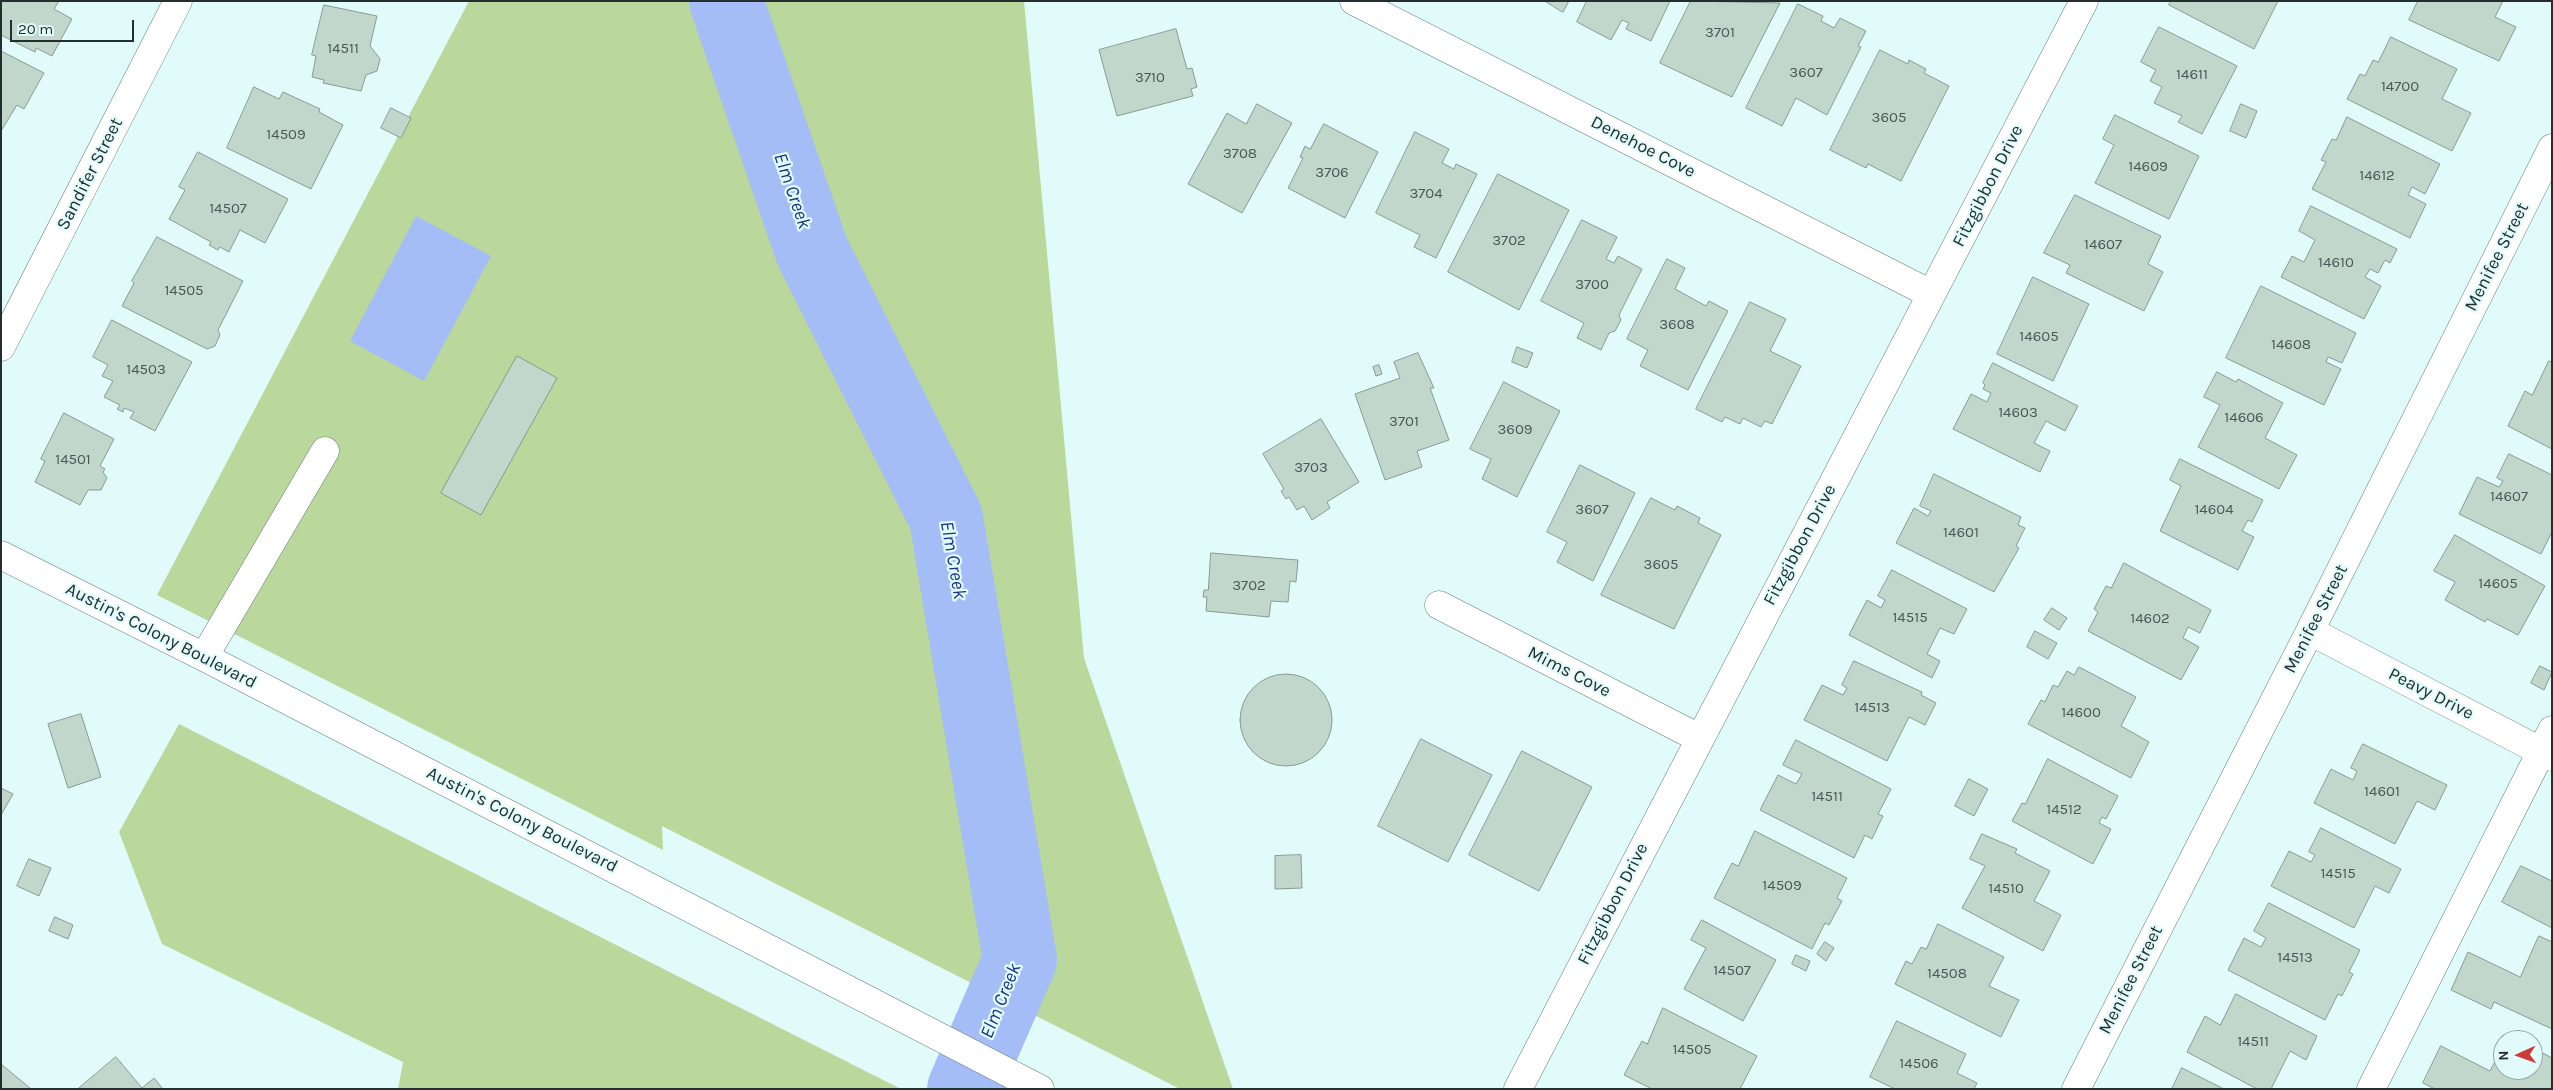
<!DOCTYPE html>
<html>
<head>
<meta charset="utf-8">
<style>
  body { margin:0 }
  #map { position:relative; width:2553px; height:1090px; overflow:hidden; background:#e1fbfb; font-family:Karla,sans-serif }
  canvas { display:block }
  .frame { position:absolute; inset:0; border:2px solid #242e2e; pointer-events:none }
  .north { position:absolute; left:2493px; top:1030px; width:50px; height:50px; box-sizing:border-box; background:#e1fbfb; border:1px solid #95a9a9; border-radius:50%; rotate:268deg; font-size:14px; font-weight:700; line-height:20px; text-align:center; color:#242e2e }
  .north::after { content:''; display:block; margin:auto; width:18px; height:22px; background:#cc3d3a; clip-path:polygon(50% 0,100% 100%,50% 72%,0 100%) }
  .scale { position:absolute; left:10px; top:20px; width:124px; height:22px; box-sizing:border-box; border:2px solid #242e2e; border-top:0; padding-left:6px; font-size:15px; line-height:18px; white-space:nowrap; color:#242e2e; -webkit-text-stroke:4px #e1fbfb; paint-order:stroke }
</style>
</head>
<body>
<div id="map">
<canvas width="2553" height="1090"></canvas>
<div class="frame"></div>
<div class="north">N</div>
<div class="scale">20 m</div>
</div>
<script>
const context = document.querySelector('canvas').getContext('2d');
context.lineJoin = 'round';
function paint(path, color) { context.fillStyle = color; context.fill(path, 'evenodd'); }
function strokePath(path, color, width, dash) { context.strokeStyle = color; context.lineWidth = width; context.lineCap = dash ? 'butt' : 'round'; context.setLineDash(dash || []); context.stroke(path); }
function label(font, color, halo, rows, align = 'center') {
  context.font = font + ' Karla,sans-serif'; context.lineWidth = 4.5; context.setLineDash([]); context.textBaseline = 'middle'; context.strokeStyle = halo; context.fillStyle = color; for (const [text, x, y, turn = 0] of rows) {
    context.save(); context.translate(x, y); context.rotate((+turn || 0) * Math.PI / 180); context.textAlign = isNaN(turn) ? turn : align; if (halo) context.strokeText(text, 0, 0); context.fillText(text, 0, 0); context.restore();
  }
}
paint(new Path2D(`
  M469 1H1024L1084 658 1233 1089H1180L662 826 663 850 157 595Z
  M179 724 901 1089H398L403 1062 162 944 119 832Z`), '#bad89b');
paint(new Path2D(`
  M416 216 491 256 424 381 350 341Z`), '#a4bdf6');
strokePath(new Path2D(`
  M726 1 812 251 946 518 1020 960 964 1089`), '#a4bdf6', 74);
const building = new Path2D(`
  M1 1H59L54 9 72 19 52 56 36 48 35 52 1 35Z
  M1545 1H1569L1563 12Z
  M1587 1H1670L1651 41 1626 29 1629 23 1622 20 1611 40 1577 22Z
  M1691 1 1780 3 1732 97 1660 63Z
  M2171 1H2278L2254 49 2169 5Z
  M2418 1H2503L2495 17 2516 27 2499 61 2409 20Z
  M1798 4 1823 16 1821 21 1834 28 1840 18 1866 31 1858 46 1861 47 1827 115 1796 98 1782 126 1746 108Z
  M324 5 377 16 370 46 380 59 377 71 366 75 361 91 323 83 324 80 312 77 316 56 312 55Z
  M2159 27 2237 66 2202 134 2178 122 2182 116 2154 103 2162 87 2150 81 2156 70 2141 62Z
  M1176 29 1187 69 1192 68 1197 87 1191 89 1193 96 1117 116 1099 50Z
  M2391 37 2457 69 2442 99 2471 113 2452 151 2347 99 2360 74 2365 76 2373 60 2378 62Z
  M1880 50 1908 64 1909 60 1926 69 1924 73 1949 86 1901 181 1868 164 1866 168 1830 150Z
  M1 51 44 73 24 109 17 105 1 131Z
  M254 87 279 99 283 92 320 109 319 112 343 125 311 189 227 148Z
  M1257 104 1292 123 1242 213 1188 184 1227 113 1246 124Z
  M2241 104 2257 111 2246 138 2230 131Z
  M391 108 411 118 401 138 381 128Z
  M2115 115 2199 156 2169 219 2095 183 2114 145 2103 139Z
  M2347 117 2440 164 2425 194 2412 187 2408 195 2426 204 2410 238 2312 189 2326 162 2321 160 2332 139 2336 140Z
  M1324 124 1378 152 1345 218 1288 188 1303 158 1300 157 1305 146 1310 149Z
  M1415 132 1449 149 1442 163 1454 169 1456 164 1477 174 1436 258 1414 247 1420 235 1376 213Z
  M198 152 288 199 265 243 240 230 229 252 220 247 218 250 209 245 211 242 169 219 185 190 179 187Z
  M1498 174 1569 210 1519 310 1448 272Z
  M2075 195 2161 236 2148 264 2163 272 2144 311 2066 273 2070 265 2044 253Z
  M2311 206 2397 249 2390 263 2385 260 2378 273 2370 269 2365 277 2381 286 2364 319 2281 277 2292 256 2304 262 2315 240 2299 231Z
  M1582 220 1617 237 1606 259 1614 263 1618 256 1642 269 1619 315 1621 320 1615 331 1609 333 1601 350 1577 338 1584 323 1541 301Z
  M157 237 243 281 218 330 220 335 215 346 207 349 122 306 134 283 132 281Z
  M1667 259 1685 268 1675 289 1706 306 1709 301 1728 311 1688 390 1640 366 1648 350 1627 339Z
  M2033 277 2089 304 2053 381 1997 354Z
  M2261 286 2356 333 2342 363 2328 357 2326 362 2341 369 2324 405 2226 358Z
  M1750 302 1786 319 1770 351 1801 366 1772 424 1765 421 1761 427 1743 418 1740 424 1725 417 1722 422 1696 409Z
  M112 320 192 362 155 431 130 418 134 412 124 408 123 412 117 409 120 405 104 397 113 381 102 376 108 365 93 357Z
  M1517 347 1533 353 1527 368 1512 362Z
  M1418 353 1434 388H1430L1449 440 1417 451 1422 467 1385 480 1355 394 1400 378 1394 362Z
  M517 356 557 378 481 515 441 493Z
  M2549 361 2552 362V449L2508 426 2525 391 2532 395Z
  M1993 363 2078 406 2065 431 2046 421 2034 443 2050 451 2040 472 1953 429 1971 394 1987 402 1991 393 1983 389 1985 385 1983 383Z
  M1379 365 1382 374 1376 376 1373 367Z
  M2217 372 2236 382 2238 379 2283 403 2265 438 2297 455 2279 489 2198 447 2220 405 2204 397Z
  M1504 382 1560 411 1517 497 1482 479 1491 459 1470 449Z
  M64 413 114 439 100 466 105 469 103 472 107 478 101 490H88L80 505 35 482 45 461 41 459Z
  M1321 419 1359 482 1327 502 1330 508 1312 520 1304 506 1297 510 1289 497 1286 499 1281 491 1284 489 1263 454Z
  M2509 454 2552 475V532L2541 554 2459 514 2477 477 2499 487 2503 481 2497 478Z
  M2180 459 2263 500 2252 522 2248 520 2242 531 2254 537 2238 570 2160 531 2181 486 2170 480Z
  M1580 465 1635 493 1593 581 1557 562 1567 542 1547 532Z
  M1934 474 2021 517 2018 525 2025 528 2016 546 2019 548 1994 592 1896 543 1914 508 1928 516 1931 511 1920 506Z
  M1651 498 1675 510 1677 506 1700 518 1698 523 1721 535 1674 629 1601 595Z
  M2455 535 2545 586 2518 635 2487 619 2485 622 2445 600 2455 582 2434 571Z
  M1211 553 1298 560 1296 582 1290 581 1288 602 1271 601 1269 617 1206 611 1207 597H1203L1204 590H1208Z
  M2124 563 2211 610 2200 633 2188 627 2183 638 2199 647 2181 680 2088 631 2098 612 2094 609 2106 586 2111 588Z
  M1892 570 1967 609 1954 634 1940 628 1927 654 1940 661 1932 678 1849 635 1867 600 1881 608 1885 600 1878 596Z
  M2052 608 2067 618 2059 630 2044 620Z
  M2035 631 2057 643 2048 659 2027 647Z
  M1854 661 1922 692 1921 695 1936 703 1925 725 1909 717 1887 761 1804 720 1822 685 1843 695 1847 688 1842 685Z
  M2540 666 2552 672 2544 690 2531 683Z
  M2079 667 2136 697 2121 726 2149 742 2131 778 2028 724 2041 700 2045 702 2053 685 2058 687 2067 671 2074 675Z
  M1240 720a46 46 0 1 1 92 0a46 46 0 1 1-92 0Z
  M81 714 101 777 68 788 48 724Z
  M1421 739 1492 775 1448 862 1378 826Z
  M1796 740 1891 789 1878 814 1883 816 1872 839 1865 835 1854 858 1760 810 1778 775 1796 784 1802 774 1783 765Z
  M2363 744 2447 785 2435 810 2417 801 2395 844 2314 803 2331 769 2353 780 2357 771 2351 768Z
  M1522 751 1592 787 1539 891 1469 855Z
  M2048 759 2118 796 2106 819 2102 817 2099 823 2111 829 2093 864 2012 821 2022 803 2025 804Z
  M1969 779 1988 789 1974 816 1955 806Z
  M1 788 13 794 1 815Z
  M2321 828 2401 869 2389 893 2375 886 2354 928 2271 886 2289 851 2311 862 2315 855 2309 852Z
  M1755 831 1847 878 1837 898 1842 901 1829 925 1825 923 1812 949 1714 898 1732 863 1738 866Z
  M1982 834 2017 849 2015 853 2050 871 2034 901 2061 915 2043 951 1962 908 1985 866 1970 859Z
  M1301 855 1302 888 1275 889V856Z
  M29 859 51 868 39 896 17 886Z
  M2521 866 2552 881V928L2502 902Z
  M2269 903 2360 950 2349 972 2353 974 2342 996 2338 994 2325 1020 2228 970 2244 938 2261 947 2266 938 2254 931Z
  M55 917 73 925 68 939 49 931Z
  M1702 920 1776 960 1743 1021 1684 989 1706 948 1691 940Z
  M1938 924 2004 957 1989 986 2019 1000 2001 1037 1895 984 1906 961 1912 964 1921 947 1926 949Z
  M2539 936 2552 942V1029L2494 1002 2491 1009 2451 990 2468 952 2520 977Z
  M1825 942 1834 948 1826 961 1817 954Z
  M1796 955 1810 961 1806 971 1792 964Z
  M2236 994 2317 1036 2306 1060 2290 1051 2271 1089H2257L2187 1052 2205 1016 2220 1025Z
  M1663 1008 1757 1056 1740 1089H1652L1624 1075 1642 1041 1647 1044Z
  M1897 1021 1966 1054 1957 1073 1977 1083 1974 1089H1895L1870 1077Z
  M2508 1036 2517 1040H2506Z
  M2441 1046 2490 1071 2503 1046V1070H2533V1048L2552 1058V1089H2435L2423 1083Z
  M116 1057 142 1088 154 1078 163 1089H78Z
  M1 1064 31 1089H1Z
  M2182 1068 2224 1089H2172Z`);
paint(building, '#c2d7cc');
strokePath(building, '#879b91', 1);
const minor = new Path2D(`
  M1354 1 1931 294
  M1 347 178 1
  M1 555 204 657 1040 1089
  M1439 605 1699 738
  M2310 631 2552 757
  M204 657 325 451
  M1518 1089 2084 1
  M2076 1089 2310 631 2552 148
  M2371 1089 2552 730`);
strokePath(minor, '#657c7d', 29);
strokePath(minor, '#fff', 28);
label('15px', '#4c5856', null, [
  ["3701",1720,33],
  ["14511",343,49],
  ["3607",1806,73],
  ["14611",2192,75],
  ["3710",1150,78],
  ["14700",2400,87],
  ["3605",1889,118],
  ["14509",286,135],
  ["3708",1240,154],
  ["14609",2148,167],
  ["3706",1332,173],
  ["14612",2377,176],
  ["3704",1426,194],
  ["14507",228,209],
  ["3702",1509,241],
  ["14607",2103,245],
  ["14610",2336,263],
  ["3700",1592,285],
  ["14505",184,291],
  ["3608",1677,325],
  ["14605",2039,337],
  ["14608",2291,345],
  ["14503",146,370],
  ["14603",2018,413],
  ["14606",2244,418],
  ["3701",1404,422],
  ["3609",1515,430],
  ["14501",73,460],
  ["3703",1311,468],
  ["14607",2509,497],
  ["3607",1592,510],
  ["14604",2214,510],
  ["14601",1961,533],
  ["3605",1661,565],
  ["14605",2498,584],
  ["3702",1249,586],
  ["14515",1910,618],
  ["14602",2150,619],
  ["14513",1872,708],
  ["14600",2081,713],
  ["14601",2382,792],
  ["14511",1827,797],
  ["14512",2064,810],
  ["14515",2338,874],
  ["14509",1782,886],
  ["14510",2006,889],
  ["14513",2295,958],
  ["14507",1732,971],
  ["14508",1947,974],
  ["14511",2253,1042],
  ["14505",1692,1050],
  ["14506",1919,1064]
]);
label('18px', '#242e2e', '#e1fbfb', [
  ["Denehoe Cove",1643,147,27],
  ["Sandifer Street",90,174,-63],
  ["Fitzgibbon Drive",1988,186,-63],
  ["Menifee Street",2497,257,-63],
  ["Fitzgibbon Drive",1800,545,-62],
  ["Menifee Street",2316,619,-63],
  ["Austin's Colony Boulevard",161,636,27],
  ["Mims Cove",1569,672,27],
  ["Peavy Drive",2431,694,27],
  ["Austin's Colony Boulevard",522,820,27],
  ["Fitzgibbon Drive",1613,904,-63],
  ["Menifee Street",2131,980,-63]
]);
label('italic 19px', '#1a3282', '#e1fbfb', [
  ["Elm Creek",792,191,71],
  ["Elm Creek",953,560,80],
  ["Elm Creek",1001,1001,-68]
]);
</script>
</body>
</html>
